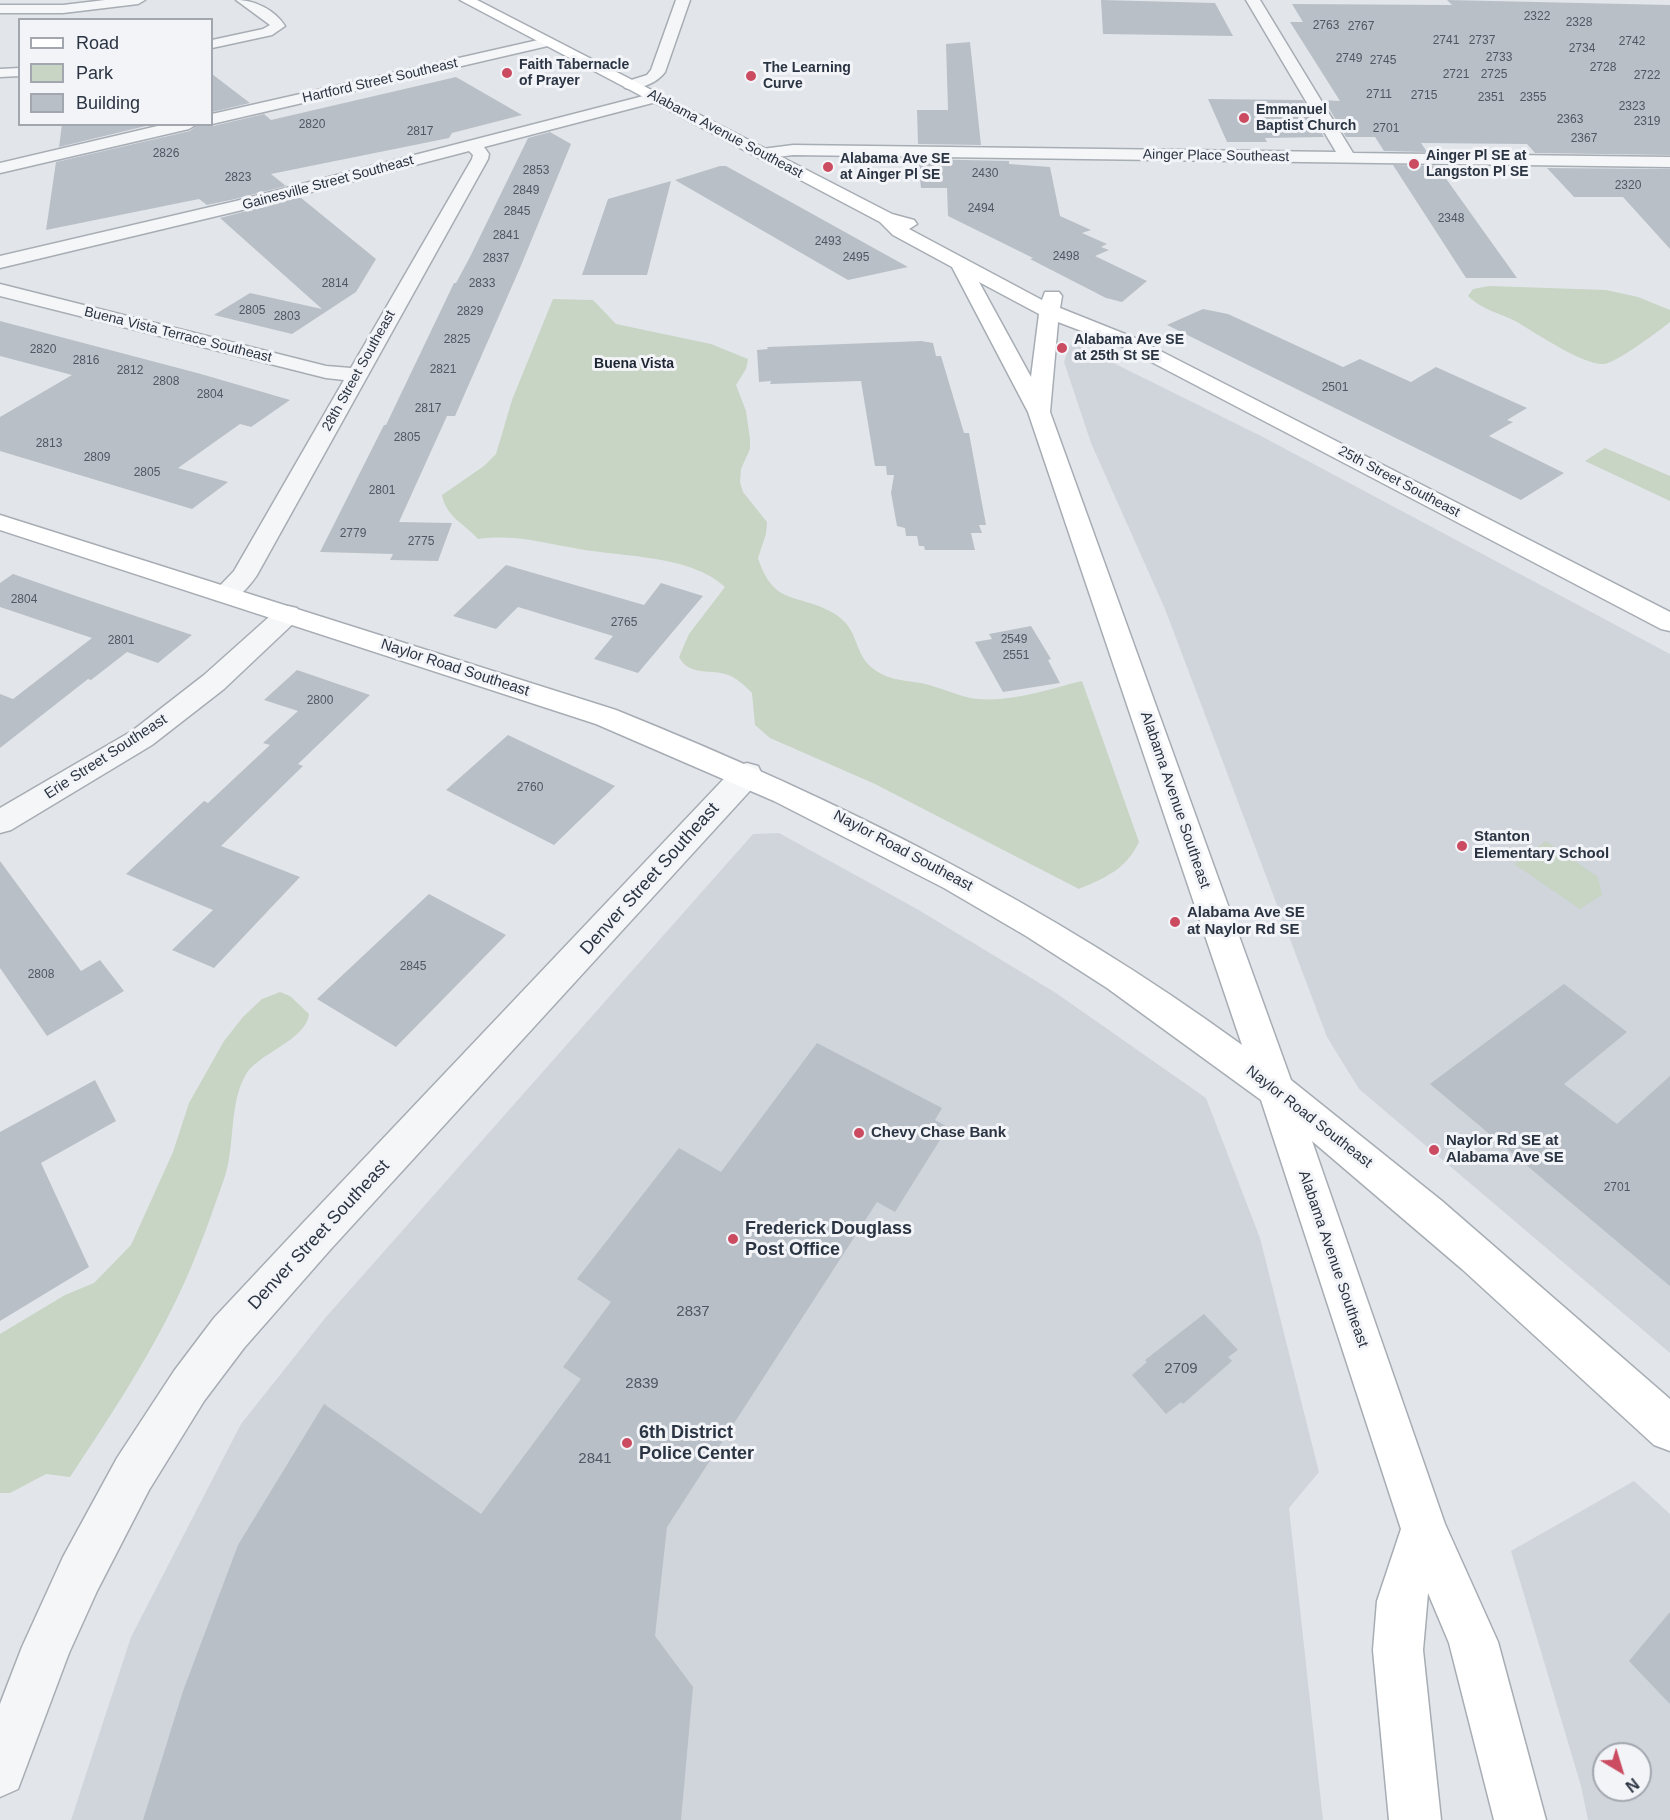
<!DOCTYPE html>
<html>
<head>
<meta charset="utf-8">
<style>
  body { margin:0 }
  #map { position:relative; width:1670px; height:1820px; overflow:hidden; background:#e2e6ea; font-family:Helvetica,sans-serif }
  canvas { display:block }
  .legend { position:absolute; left:18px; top:18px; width:195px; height:108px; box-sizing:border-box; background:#f2f4f8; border:2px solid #a2a7af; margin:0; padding:8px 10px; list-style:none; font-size:18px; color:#2b3442 }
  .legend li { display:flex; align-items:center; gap:12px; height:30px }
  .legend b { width:30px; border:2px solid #a2a7af }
  .north { position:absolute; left:1592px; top:1742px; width:60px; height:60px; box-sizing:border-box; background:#f2f4f8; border:2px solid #a2a7af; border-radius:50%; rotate:142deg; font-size:16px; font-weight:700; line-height:24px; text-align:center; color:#2b3442 }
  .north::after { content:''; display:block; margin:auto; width:21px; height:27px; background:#cb4b61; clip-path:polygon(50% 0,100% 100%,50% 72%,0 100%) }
</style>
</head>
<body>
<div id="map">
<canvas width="1670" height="1820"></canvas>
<ul class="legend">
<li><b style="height:8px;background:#fff"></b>Road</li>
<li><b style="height:16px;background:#c8d4c4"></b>Park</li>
<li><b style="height:16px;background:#b9bfc7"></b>Building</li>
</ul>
<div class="north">N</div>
</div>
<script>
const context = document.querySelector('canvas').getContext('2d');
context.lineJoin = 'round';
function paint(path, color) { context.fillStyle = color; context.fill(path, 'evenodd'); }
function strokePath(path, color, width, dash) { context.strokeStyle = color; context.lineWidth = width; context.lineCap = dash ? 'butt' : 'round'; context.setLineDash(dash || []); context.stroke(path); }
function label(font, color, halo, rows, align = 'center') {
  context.font = font + ' Helvetica,sans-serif'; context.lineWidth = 6; context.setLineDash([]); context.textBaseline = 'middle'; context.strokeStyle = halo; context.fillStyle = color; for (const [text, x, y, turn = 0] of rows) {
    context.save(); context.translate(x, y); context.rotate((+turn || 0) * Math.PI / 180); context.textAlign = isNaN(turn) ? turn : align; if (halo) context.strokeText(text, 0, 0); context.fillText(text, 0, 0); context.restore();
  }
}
paint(new Path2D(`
  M1071 342 1263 437 1670 654V1353L1359 1089 1327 1037 1165 609 1091 443 1064 362Z
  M779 833 917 909 1056 993 1206 1098 1260 1238 1319 1472 1289 1508 1323 1820H71L131 1637 241 1424 326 1317 753 834Z
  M1634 1481 1670 1514V1820H1588L1581 1786 1511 1551ZM1604 1754H1640V1790H1604Z`), '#d0d5dc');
paint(new Path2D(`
  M1489 286 1606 290 1638 297 1670 310V322C1659 331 1616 363 1604 364 1582 365 1536 333 1517 322 1500 313 1482 310 1468 296L1473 289Z
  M553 299 593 300 616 324 711 344 748 359 746 369 736 385 746 411 750 439V449L741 469 740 482 743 492 767 522 766 534 758 558C774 608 799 592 835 614 859 629 853 650 870 666 886 680 901 680 921 683 941 687 958 697 978 699 1013 702 1049 689 1082 681L1139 842C1126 869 1107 877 1079 889L875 784 770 738 755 725 752 693C744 685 736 677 725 674 708 669 689 676 679 657L689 634 725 587C691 555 623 557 579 549 544 543 514 534 478 539 465 524 446 517 442 495L484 466 496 454 512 400Z
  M1605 448 1670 476V501L1585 461Z
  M1546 841 1598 877 1602 895 1580 909 1514 864Z
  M280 992 290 996 309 1014C306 1041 257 1053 245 1076 228 1107 236 1149 223 1182 214 1207 206 1231 196 1255 165 1334 117 1406 70 1477L46 1474 10 1493H0V1334L65 1295 94 1283 131 1245 173 1152 189 1103 224 1041 243 1017 262 999Z`), '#c8d4c4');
paint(new Path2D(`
  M1101 0 1215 3 1233 36 1103 34Z
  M1447 0 1670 5V155L1535 153 1527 144 1421 143 1427 152 1384 151 1375 137H1346L1324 100 1340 101 1290 22H1303L1292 4 1452 5Z
  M970 42 981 145 918 144 917 110H948L946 44Z
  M212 74 250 103 212 112Z
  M456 77 522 115 452 133 449 138 271 174 286 186 235 199 207 205 199 199 46 230 56 162 190 131 199 124 213 126 264 114 271 120Z
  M1208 99 1303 100 1324 137 1265 138 1267 142H1227Z
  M62 124H154L59 147Z
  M550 132 571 144 520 268 455 416H447L399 522 452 523 438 561 390 560 393 554 320 552 384 425H386L454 283H456L470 257 528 138Z
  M918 159 1009 161V164L1050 167 1060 216 1091 230 1082 233 1107 244 1101 247 1109 250 1095 256 1147 281 1122 302 1106 298 1030 259 1033 258 948 216 947 188H921Z
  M1393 165 1437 166 1517 278H1466Z
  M720 166H726L908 267 848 280 675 180Z
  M1547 168 1670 169V249L1623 197H1574Z
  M671 181 647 275H582L608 199Z
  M300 197 376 259 356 292 292 334 214 315 250 293 322 309 220 218Z
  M1203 309 1228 314 1343 367 1360 359 1411 382 1436 367 1527 408 1507 420 1513 422 1489 436 1564 473 1521 500 1167 325Z
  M0 321 201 374 290 400 251 427 240 424 178 468 228 482 192 509 0 451V417L72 375 0 356Z
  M921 341 933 343 936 356H941L964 433H969L986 525H979L982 533H971L975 550H925L924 546H919L917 536H906L905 528 897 526 891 493 894 475H887L886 466H875L861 381 770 384 771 381 759 382 757 350 768 349 767 347Z
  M506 565 644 605 661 583 703 596 638 673 594 659 613 636 518 607 496 629 453 616Z
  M13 574 79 597 192 635 158 663 127 652 91 680 88 679 0 748V694L13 699 92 638 0 607V583Z
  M1031 626 1051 659 1048 660 1060 683 1003 692 975 642 992 639 989 634Z
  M297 670 370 695 298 764 303 766 221 846 300 877 214 968 172 950 213 910 126 874 204 801 208 803 270 745 263 743 298 711 264 700Z
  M508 735 615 786 554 845 446 790Z
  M0 861 81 971 100 960 124 991 47 1036 0 968Z
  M429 894 506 935 396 1047 317 999Z
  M1564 984 1627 1032 1564 1084 1617 1124 1670 1076V1286L1430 1084Z
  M817 1043 942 1108 935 1120 948 1127 895 1212 877 1202 667 1527 655 1636 693 1687 681 1820H143L183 1691 238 1545 324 1404 481 1514 581 1379 563 1367 611 1302 577 1279 679 1148 721 1172Z
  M95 1080 116 1121 41 1163 89 1267 0 1321V1132Z
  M1204 1314 1238 1350 1228 1357 1232 1361 1183 1404 1181 1402 1166 1414 1132 1375 1147 1362 1145 1360Z
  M1670 1612V1704L1629 1661Z`), '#b9bfc7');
const street = new Path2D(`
  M105 0H145L138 4 63 13H0V5H63Z
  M236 0C255 0 275 10 285 26L272 35 212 48V40L263 29 270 25Z
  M676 0H690L665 72C657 83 638 91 625 88L623 85 625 82 647 75 651 70Z
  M1246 0H1260L1353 153 1670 157V167L793 155 762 159 754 154 762 149 793 145 1336 152Z
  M547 38 552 39V45L212 124V114Z
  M20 68V76L0 77V69Z
  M655 93 663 98 660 101 484 147 489 154 488 159 257 575C247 590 234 604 216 600L212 594 234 571 344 380 326 378 0 296V284L326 366 351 368 472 159 473 155 469 151 238 211 0 268V256L236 201Z
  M166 124H197L189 129 0 173V163Z
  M288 606 297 608 301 614 297 620 224 689 152 745 11 830 0 833V808L132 731 204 675 279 608Z
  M747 763 758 766 762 774 758 782 330 1250 244 1348 204 1401 149 1490 97 1591 69 1653 18 1789 0 1797V1704L22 1647 63 1557 117 1458 174 1371 214 1318 302 1224 736 766Z`);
const secondary = new Path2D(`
  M460 0H477L892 214 914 220 917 224 909 229 1042 300 1045 292H1059L1062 296 1060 308 1135 338 1670 612V631L1661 629 1121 346 1058 322 1050 412 1291 1080 1442 1201 1670 1399V1451L1654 1445 1463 1270 1312 1141 1445 1524 1498 1642 1546 1820H1494L1449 1643 1428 1593 1423 1650 1441 1820H1389L1373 1650 1377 1601 1401 1529 1261 1100 1107 988 1026 936 944 888 774 801 596 724 0 530V515L616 710C837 799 1049 904 1242 1045L1028 412 952 267 893 235 880 222ZM979 282 1039 314 1031 377Z`);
strokePath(street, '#a7adb4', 3);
strokePath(secondary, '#a7adb4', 3);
paint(street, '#f5f6f8');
paint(secondary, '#fff');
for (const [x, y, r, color] of [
  [507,73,6,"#cb4b61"],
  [751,76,6,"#cb4b61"],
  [1244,118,6,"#cb4b61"],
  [1414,164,6,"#cb4b61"],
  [828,167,6,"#cb4b61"],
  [1062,348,6,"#cb4b61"],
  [1462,846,6,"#cb4b61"],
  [1175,922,6,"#cb4b61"],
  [859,1133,6,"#cb4b61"],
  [1434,1150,6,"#cb4b61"],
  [733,1239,6,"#cb4b61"],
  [627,1443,6,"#cb4b61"]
]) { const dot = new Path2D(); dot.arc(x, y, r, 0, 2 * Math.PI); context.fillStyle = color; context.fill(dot); strokePath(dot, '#f2f4f8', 2); }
label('12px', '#4e5763', null, [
  ["2322",1537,17],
  ["2328",1579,23],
  ["2763",1326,26],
  ["2767",1361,27],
  ["2741",1446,41],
  ["2737",1482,41],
  ["2742",1632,42],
  ["2734",1582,49],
  ["2733",1499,58],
  ["2749",1349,59],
  ["2745",1383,61],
  ["2728",1603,68],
  ["2721",1456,75],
  ["2725",1494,75],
  ["2722",1647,76],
  ["2711",1379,95],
  ["2715",1424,96],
  ["2351",1491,98],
  ["2355",1533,98],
  ["2323",1632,107],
  ["2363",1570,120],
  ["2319",1647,122],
  ["2820",312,125],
  ["2701",1386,129],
  ["2817",420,132],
  ["2367",1584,139],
  ["2826",166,154],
  ["2853",536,171],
  ["2430",985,174],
  ["2823",238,178],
  ["2320",1628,186],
  ["2849",526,191],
  ["2494",981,209],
  ["2845",517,212],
  ["2348",1451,219],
  ["2841",506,236],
  ["2493",828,242],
  ["2498",1066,257],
  ["2495",856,258],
  ["2837",496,259],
  ["2814",335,284],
  ["2833",482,284],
  ["2805",252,311],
  ["2829",470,312],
  ["2803",287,317],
  ["2825",457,340],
  ["2820",43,350],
  ["2816",86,361],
  ["2821",443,370],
  ["2812",130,371],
  ["2808",166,382],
  ["2501",1335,388],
  ["2804",210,395],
  ["2817",428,409],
  ["2805",407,438],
  ["2813",49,444],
  ["2809",97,458],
  ["2805",147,473],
  ["2801",382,491],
  ["2779",353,534],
  ["2775",421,542],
  ["2804",24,600],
  ["2765",624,623],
  ["2549",1014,640],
  ["2801",121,641],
  ["2551",1016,656],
  ["2800",320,701],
  ["2760",530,788],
  ["2845",413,967],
  ["2808",41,975],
  ["2701",1617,1188]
]);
label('bold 14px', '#2b3442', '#f2f4f8', [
  ["Faith Tabernacle",519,65],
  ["of Prayer",519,81],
  ["The Learning",763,68],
  ["Curve",763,84],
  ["Emmanuel",1256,110],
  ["Baptist Church",1256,126],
  ["Ainger Pl SE at",1426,156],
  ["Langston Pl SE",1426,172],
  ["Alabama Ave SE",840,159],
  ["at Ainger Pl SE",840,175],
  ["Alabama Ave SE",1074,340],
  ["at 25th St SE",1074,356]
], 'left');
label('14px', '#2b3442', '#f2f4f8', [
  ["Hartford Street Southeast",380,81,-13],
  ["Alabama Avenue Southeast",725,134,28],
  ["Ainger Place Southeast",1216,156,1],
  ["Gainesville Street Southeast",328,183,-15],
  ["Buena Vista Terrace Southeast",178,335,14],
  ["28th Street Southeast",359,371,-61],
  ["25th Street Southeast",1399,482,28]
]);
label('bold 14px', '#1d2533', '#f2f4f8', [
  ["Buena Vista",634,364]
]);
label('15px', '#2b3442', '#f2f4f8', [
  ["Naylor Road Southeast",455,668,18],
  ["Erie Street Southeast",106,757,-33],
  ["Alabama Avenue Southeast",1175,800,71],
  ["Naylor Road Southeast",903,851,28],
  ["Naylor Road Southeast",1309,1117,38],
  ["Alabama Avenue Southeast",1333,1259,71]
]);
label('bold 15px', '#2b3442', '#f2f4f8', [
  ["Stanton",1474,837],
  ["Elementary School",1474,854],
  ["Alabama Ave SE",1187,913],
  ["at Naylor Rd SE",1187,930],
  ["Chevy Chase Bank",871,1133],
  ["Naylor Rd SE at",1446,1141],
  ["Alabama Ave SE",1446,1158]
], 'left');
label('15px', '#4e5763', null, [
  ["2837",693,1312],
  ["2709",1181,1369],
  ["2839",642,1384],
  ["2841",595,1459]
]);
label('18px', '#2b3442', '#f2f4f8', [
  ["Denver Street Southeast",650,879,-48],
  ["Denver Street Southeast",319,1235,-47]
]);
label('bold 18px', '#2b3442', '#f2f4f8', [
  ["Frederick Douglass",745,1229],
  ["Post Office",745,1250],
  ["6th District",639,1433],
  ["Police Center",639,1454]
], 'left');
</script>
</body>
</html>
